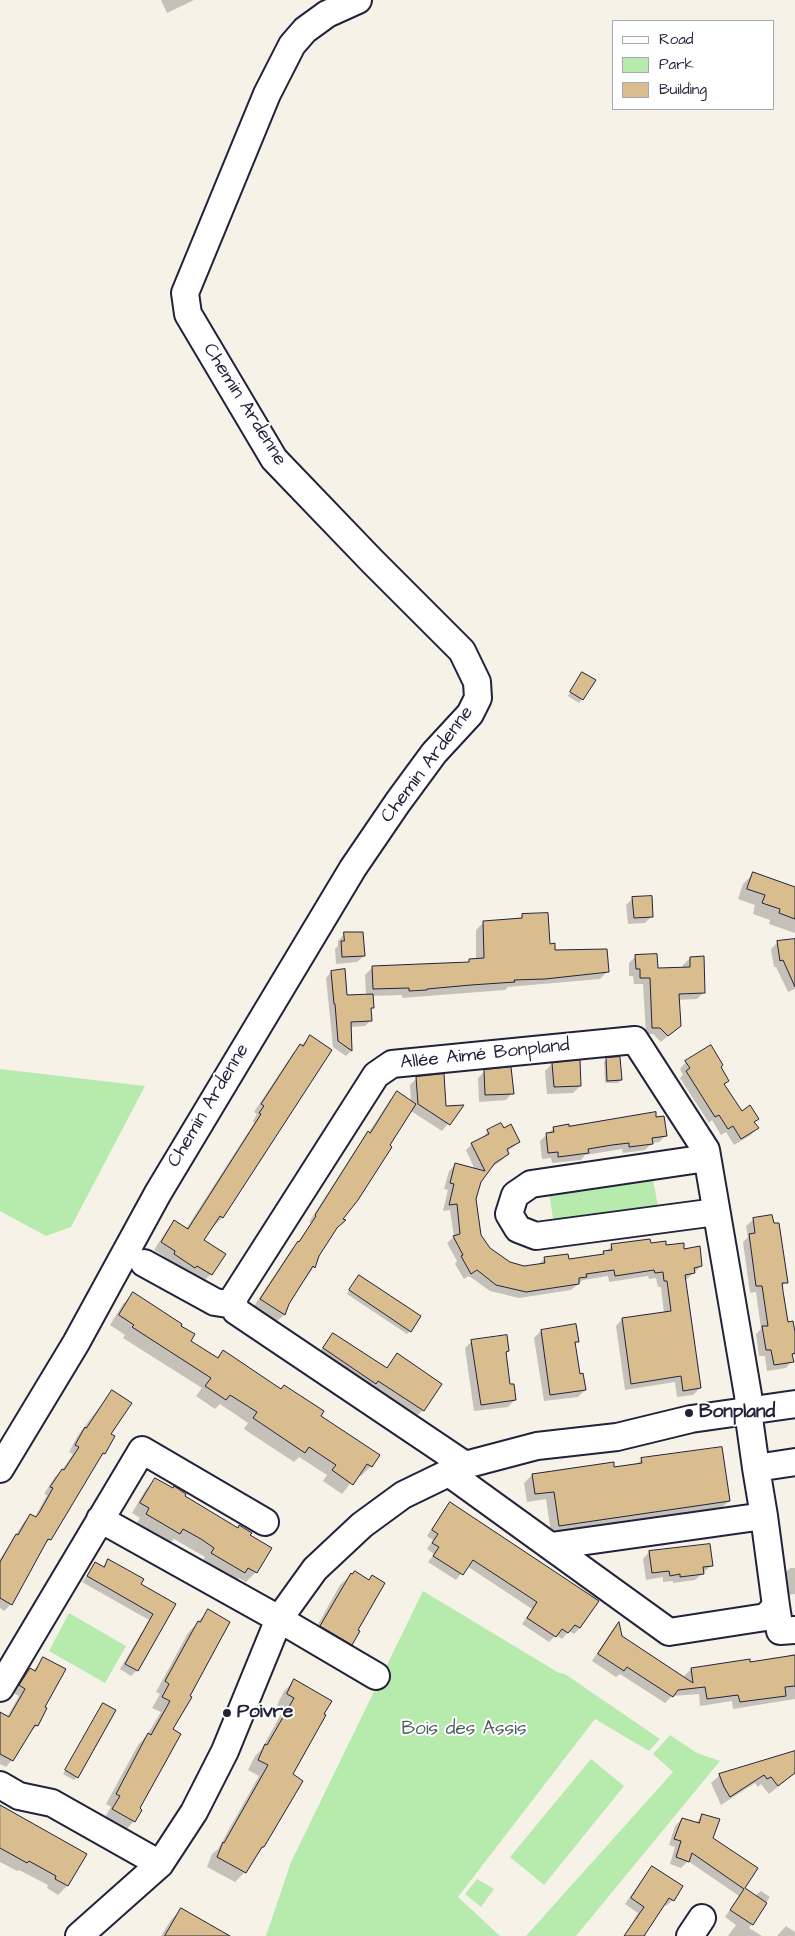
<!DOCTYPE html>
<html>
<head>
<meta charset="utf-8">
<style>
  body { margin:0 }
  #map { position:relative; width:795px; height:1936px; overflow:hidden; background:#f7f2e8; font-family:"Architects Daughter",sans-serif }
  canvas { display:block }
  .legend { position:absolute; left:612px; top:20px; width:162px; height:90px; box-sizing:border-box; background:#fff; border:1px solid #a7a7b1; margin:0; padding:6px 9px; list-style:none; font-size:15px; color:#22223b }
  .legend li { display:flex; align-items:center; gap:10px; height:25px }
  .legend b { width:25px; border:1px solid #a7a7b1 }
</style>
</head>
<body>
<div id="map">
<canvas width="795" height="1936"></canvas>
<ul class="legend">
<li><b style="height:6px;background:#fff"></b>Road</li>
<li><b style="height:14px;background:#b6ebad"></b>Park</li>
<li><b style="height:14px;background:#d9bd8e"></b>Building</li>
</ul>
</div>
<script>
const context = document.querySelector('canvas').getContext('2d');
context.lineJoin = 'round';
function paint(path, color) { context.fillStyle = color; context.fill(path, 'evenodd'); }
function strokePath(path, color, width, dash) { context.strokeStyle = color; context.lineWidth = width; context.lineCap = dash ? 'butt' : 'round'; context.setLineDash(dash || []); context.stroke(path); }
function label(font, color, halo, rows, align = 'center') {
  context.font = font + ' "Architects Daughter",sans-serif'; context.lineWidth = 4; context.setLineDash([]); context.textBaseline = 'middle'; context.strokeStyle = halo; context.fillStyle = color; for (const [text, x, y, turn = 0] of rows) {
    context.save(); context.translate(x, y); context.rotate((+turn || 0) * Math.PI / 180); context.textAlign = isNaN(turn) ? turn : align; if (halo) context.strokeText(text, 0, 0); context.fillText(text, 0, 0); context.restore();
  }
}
paint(new Path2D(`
  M0 1069 145 1086 71 1227 46 1236 0 1211Z
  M651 1171 659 1210 554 1225 548 1186Z
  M423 1591 559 1673 565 1674 660 1739 649 1751 595 1719 458 1897 500 1936H266L291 1862Z
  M69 1613 126 1646 105 1683 49 1651Z
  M670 1735 697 1753 720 1761 576 1936H526L673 1772 653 1754Z
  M591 1759 624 1786 544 1885 510 1857Z
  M477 1879 494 1889 481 1907 465 1894Z`), '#b6ebad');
paint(new Path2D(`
  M161 0H194L167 13Z
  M580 676 594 680 579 703 568 696Z
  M753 874 795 888V933L769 924 770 920 753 914 755 905 738 899 743 884Z
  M633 898 652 916 645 923 628 924 626 905Z
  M523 916 554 951 608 971 600 979 508 987 505 990 402 998V995L372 996 373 1007 370 1010 371 1020 365 1026 350 1027 351 1051 346 1056 333 1047 326 978 331 972 346 996 366 995 365 975 373 967 466 964 470 960 476 959V930L484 922 519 919Z
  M344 934 364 956 357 962 336 964 335 949 338 946V941Z
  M795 940V989L788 992 776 967H774L771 949 778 942Z
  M636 956 657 970 683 969V965L690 958 704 992 697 999 678 1000 679 1026 661 1042 653 1034H646L643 984H634L633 976H629V963Z
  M310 1037 330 1050 222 1218 215 1225 213 1224 203 1240 211 1274 203 1282 167 1262 168 1259 154 1250 167 1230 174 1222 186 1229 254 1123 253 1121 257 1114 254 1112 293 1053Z
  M607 1059 621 1080 618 1083H605L604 1062Z
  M686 1062 719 1067 728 1081 724 1085 741 1112 757 1128 751 1135 734 1145 726 1132 721 1135 712 1120 709 1123 680 1078 683 1075 680 1069Z
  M552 1064 580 1086 573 1093 547 1094 545 1071Z
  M485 1071 512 1093 506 1100 479 1102 478 1078Z
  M417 1078 445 1107 462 1106 442 1131 411 1111 318 1256 314 1267 288 1303 284 1315 277 1321 254 1306 291 1250 297 1244 311 1223 309 1222 362 1140 369 1132 390 1100 397 1093 411 1102 410 1085Z
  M639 1117 655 1119 666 1135 659 1142 652 1143 645 1150 623 1153 622 1149 585 1155 581 1160 552 1163 551 1158 542 1159 540 1141 554 1128Z
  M504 1130 519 1142 507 1152 508 1154 501 1161 490 1168 479 1181 475 1199 480 1235 489 1249 510 1264 524 1267 538 1265 545 1258 568 1261 600 1256 612 1246 649 1245 683 1250 701 1266 687 1279 684 1280 700 1388 693 1395 677 1397 675 1382 625 1390 616 1326 622 1319 664 1313 661 1287H658L656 1278 649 1279 648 1276 609 1282 608 1276 583 1280 571 1290 519 1298 490 1291 469 1276 464 1279 455 1264 457 1261 447 1243 454 1237 450 1210 443 1211 448 1190 444 1189 449 1171 455 1165 475 1170 466 1150 472 1144 482 1139 488 1131Z
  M771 1217 786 1282 781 1287 787 1323 795 1340V1354L792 1357V1361L786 1368 767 1371 765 1356H759L756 1334 761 1329 756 1292 750 1293 743 1242 748 1237 746 1226 753 1220Z
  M356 1280 410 1331 407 1334 347 1294Z
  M133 1294 179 1326 189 1341 216 1359 223 1352 319 1416 371 1466 361 1476 358 1474 342 1494 323 1481 327 1475 299 1457 294 1462 244 1429 248 1423 220 1404 215 1409 196 1396 202 1388 123 1338 125 1335 110 1325 123 1304Z
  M541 1331 578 1341 574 1344 579 1375 585 1390 578 1397 544 1401 534 1338Z
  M333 1334 386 1369 397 1355 423 1410 417 1416 373 1386 370 1389 318 1354Z
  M472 1341 508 1351 505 1354 509 1386 515 1400 508 1407 474 1411 465 1348Z
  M112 1391 110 1435 104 1453 98 1460 50 1539 42 1547 11 1604 4 1611 0 1608V1559L24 1522 31 1515 35 1517 47 1495 44 1494 49 1486 55 1477 62 1470 73 1454 69 1452 78 1435Z
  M642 1459 729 1501 720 1509 551 1533 546 1499 527 1502 524 1483 532 1475 613 1468 636 1465Z
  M156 1480 249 1536 256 1572 246 1582 239 1578 235 1582 202 1563 205 1557 174 1539 170 1543 137 1523 140 1518 132 1513 146 1489Z
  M450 1504 580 1628 574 1634 569 1631 562 1639 556 1635 549 1642 522 1624 532 1609 467 1566 456 1580 428 1562 434 1554 427 1549 433 1540 427 1536 444 1510Z
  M649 1552 712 1565 695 1580 673 1583V1581L663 1582V1577L646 1580 643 1559Z
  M109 1560 140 1585 174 1604 137 1670 131 1676 120 1669 149 1620 82 1582 95 1564 102 1568Z
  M790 1568H795V1594L786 1595 783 1575Z
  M351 1575 368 1581 372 1577 351 1644 341 1654 311 1637 340 1585Z
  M208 1611 171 1730 134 1821 124 1832 103 1820 111 1807 106 1804 138 1745 147 1735 161 1712 152 1708 160 1694 156 1692 188 1633Z
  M618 1624 620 1636 685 1679 684 1676 691 1669 749 1664 786 1658 789 1655 795 1654V1699L733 1709 732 1701 700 1706 699 1694 672 1696 665 1703 620 1674 616 1677 592 1661 612 1630Z
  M44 1658V1708L46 1709 37 1726 30 1732 12 1760 6 1767 0 1764V1713L7 1717 19 1696 13 1693 23 1676 30 1669 33 1671Z
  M294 1681 322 1714 291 1775 263 1847 245 1872 235 1882 207 1867 212 1854 218 1849 259 1776 248 1770 255 1756 261 1750 284 1709 277 1705 284 1691Z
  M103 1704 77 1777 74 1780 63 1774Z
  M795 1752V1773L769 1794 761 1784 758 1787 755 1783 721 1805 711 1783 720 1775Z
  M0 1806 85 1854 67 1886 58 1895 47 1888 48 1885 19 1870 17 1871 0 1862Z
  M703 1815 712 1839 743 1888 755 1896 761 1891 770 1897 749 1928 762 1936H728L736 1925 725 1917 739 1896 688 1861 681 1868 670 1864 675 1847 669 1845 675 1826 682 1819 695 1823Z
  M652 1868 681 1887 673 1900 666 1906 664 1904 645 1933 646 1936H624L638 1913 625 1904 646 1874Z
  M181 1909 228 1936H161L171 1920Z
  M786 1926 795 1932V1936H777Z`), '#0003');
const building = new Path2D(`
  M582 672 596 680 583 700 570 692Z
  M753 872 795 887V919L779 913 780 909 762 903 765 895 747 889Z
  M652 896 653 917 634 918 632 897Z
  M548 913 550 944 555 943V950L607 949 609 972 545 979 514 980 515 982 471 985 427 989V990L409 991V988L373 989 372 966 469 962V959L484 958 483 921 522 918V914Z
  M344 932H363L365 956 342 957 341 941H344Z
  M795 939V987L783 960 780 961 777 941Z
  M657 954 658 968 690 967V957L704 956 705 993 679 994 681 1026 668 1036 660 1028H652L650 978H640V969H636L635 955Z
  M345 969 347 995 373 994 374 1008H371L372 1021 351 1022 352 1051 338 1041 335 1004H334L331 971Z
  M310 1035 332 1050 223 1218 220 1216 204 1240 226 1254 212 1275 197 1266 195 1268 174 1254 175 1251 161 1242 174 1220 188 1229 261 1114 259 1113 264 1106 261 1104 300 1044 303 1046Z
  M711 1045 723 1065 721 1067 729 1081 724 1084 742 1111 750 1105 759 1119 754 1122 759 1128 741 1139 733 1126 728 1129 719 1115 715 1117 686 1071 690 1068 685 1061Z
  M620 1057 622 1080 607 1081 606 1058Z
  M580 1060 581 1086 554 1087 552 1063Z
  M511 1067 514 1094 485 1095 484 1070Z
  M444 1074 446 1106 464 1105 450 1125 418 1104 416 1077Z
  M397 1091 416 1104 390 1145 392 1147 358 1200 343 1219 346 1220 337 1228 319 1256 315 1268 313 1266 289 1304 285 1315 260 1299 298 1241 299 1242 316 1216 315 1215 363 1139 368 1131 370 1133Z
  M656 1112V1117L664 1116 667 1136 652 1138 653 1144 629 1147V1143L612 1145 588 1149 589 1153 558 1157V1152L548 1153 546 1133 554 1132 553 1127 569 1124V1126Z
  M501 1123 504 1128 511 1124 520 1142 507 1149 509 1154 495 1163 481 1182 476 1199 481 1235 490 1248 510 1262 524 1266 545 1263 544 1257 568 1254 569 1259 604 1254 603 1251 612 1250 611 1244 650 1239 651 1243 666 1241V1245L684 1243V1249L700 1246 702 1266 694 1268 695 1273 685 1275 701 1388 683 1391 681 1376 631 1384 622 1318 671 1311 667 1281H664L663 1272 655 1273 654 1270 615 1276 614 1270 586 1274 587 1277 579 1278V1284L526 1292 496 1285 477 1270 471 1274 461 1256 463 1255 453 1236 460 1234 457 1204 449 1205 454 1184 450 1183 455 1163 485 1171 471 1143 489 1134 487 1130Z
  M772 1215 774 1223H779L788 1283H782L783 1291 788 1322 793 1321 795 1332V1353L792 1354 794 1362 774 1365 771 1350H766L762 1326H768L762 1286H756L749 1234 755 1233 753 1218Z
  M359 1275 421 1316 411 1332 349 1290Z
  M133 1292 182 1324 181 1326 195 1334 191 1341 218 1358 223 1350 281 1389 284 1385 324 1411 321 1416 380 1455 372 1467 367 1464 353 1485 332 1470 336 1465 309 1447 305 1453 253 1418 257 1412 230 1395 226 1400 205 1386 211 1378 132 1327 134 1325 119 1315Z
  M576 1324 579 1342H575L580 1374 583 1373 586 1390 550 1395 541 1330Z
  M333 1333 387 1368 397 1353 442 1384 424 1411 378 1381 376 1384 323 1348Z
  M507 1335 509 1351 506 1352 510 1384H514L516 1400 481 1405 471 1340Z
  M112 1390 132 1403 111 1434 115 1436 105 1454 103 1453 51 1540 48 1539 12 1605 0 1598V1562L16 1534 18 1535 30 1514 36 1517 39 1513 53 1488 50 1487 62 1469 64 1470 79 1447 75 1445 85 1427 86 1428Z
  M722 1447 730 1501 559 1526 554 1492 535 1494 532 1474 614 1462V1467L642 1463 641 1458Z
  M155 1478 173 1488 174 1486 186 1494 185 1496 238 1528 239 1525 252 1533 250 1535 272 1548 257 1573 248 1568 245 1573 211 1553 214 1548 201 1539 183 1529 180 1534 146 1514 149 1508 140 1503Z
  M450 1502 599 1601 580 1628 575 1625 568 1633 562 1629 556 1637 527 1618 537 1602 502 1579 473 1560 463 1575 433 1556 439 1547 432 1543 438 1534 432 1530Z
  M710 1544 713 1566 703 1567 704 1574 680 1577V1574L670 1576 669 1571 652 1573 649 1551Z
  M108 1559 144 1579 141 1584 176 1604 138 1671 125 1664 153 1614 87 1576 95 1562 104 1567Z
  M355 1571 369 1580 372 1575 385 1583 358 1630 360 1631 352 1645 320 1626 351 1573 352 1574Z
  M208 1609 230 1622 190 1696 192 1697 173 1729 181 1734 140 1808 142 1810 135 1822 112 1809 120 1796 116 1794 148 1733 151 1735 170 1701 162 1697 169 1684 165 1681 198 1621 200 1622Z
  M619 1622 622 1636 693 1683 691 1668 750 1659V1662L795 1655V1686L785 1687 786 1696 740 1702 738 1695 707 1699 705 1687 678 1690 673 1697 627 1667 624 1671 598 1654Z
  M43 1657 66 1669 45 1707 47 1708 38 1726 35 1725 13 1761 0 1754V1712L9 1717 25 1689 19 1685 30 1668 35 1671Z
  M294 1679 332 1701 324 1714 326 1715 293 1774 303 1781 264 1847H262L246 1873 217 1857 223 1842 224 1843 268 1765 258 1760 265 1744 267 1745 294 1698 287 1694Z
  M103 1703 116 1710 78 1778 65 1770Z
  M795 1751V1773L778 1786 771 1777 767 1779 764 1775 730 1797 724 1787 719 1774Z
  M0 1805 87 1854 68 1886 55 1879 56 1876 29 1861 27 1863 0 1848Z
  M702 1814 720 1819 713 1838 758 1868 745 1888 767 1903 753 1925 730 1910 744 1889 692 1853 689 1862 676 1857 681 1841 674 1839 682 1818 699 1823Z
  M652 1866 683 1886 674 1901 669 1898 644 1936H624L644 1907 631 1898Z
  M181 1908 230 1936H165Z`);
paint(building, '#d9bd8e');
strokePath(building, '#22223b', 1);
const minor = new Path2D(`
  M707 1158 531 1184 515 1195 509 1214 518 1229 536 1236 716 1212
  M144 1263 215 1302 234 1305
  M465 1465 236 1311 233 1299 376 1075 392 1064 635 1040 706 1150 748 1395 750 1425 756 1468 795 1462
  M0 1469 76 1343 158 1193 353 868 398 802 434 753 470 714 478 698 477 682 462 651 373 562 274 459 188 314 185 293 267 94 292 45 305 30 327 14 358 0
  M449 1473 669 1632 766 1617 776 1606 764 1516
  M100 1519 279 1619 376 1676
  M551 1546 764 1516 756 1468
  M776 1606 780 1631 795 1630
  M0 1688 142 1450 265 1522
  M0 1785 19 1796 52 1803 160 1864
  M79 1936 160 1864 194 1812 225 1751 279 1619 315 1569 362 1525 403 1495 465 1465 537 1446 617 1437 691 1419 795 1404
  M690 1936 702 1918`);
strokePath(minor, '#22223b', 30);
strokePath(minor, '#fff', 26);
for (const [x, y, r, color] of [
  [689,1413,5,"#22223b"],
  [227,1713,5,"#22223b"]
]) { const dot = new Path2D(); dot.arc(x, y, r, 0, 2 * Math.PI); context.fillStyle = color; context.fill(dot); strokePath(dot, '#fff', 2); }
label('19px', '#22223b', '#fff', [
  ["Chemin Ardenne",244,405,58],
  ["Chemin Ardenne",428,765,-53],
  ["Allée Aimé Bonpland",485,1055,-6],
  ["Chemin Ardenne",209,1106,-59]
]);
label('bold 19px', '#22223b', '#fff', [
  ["Bonpland",699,1413],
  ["Poivre",237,1713]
], 'left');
label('19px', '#4e5e5d', '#fff', [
  ["Bois des Assis",464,1730]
]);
</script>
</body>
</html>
